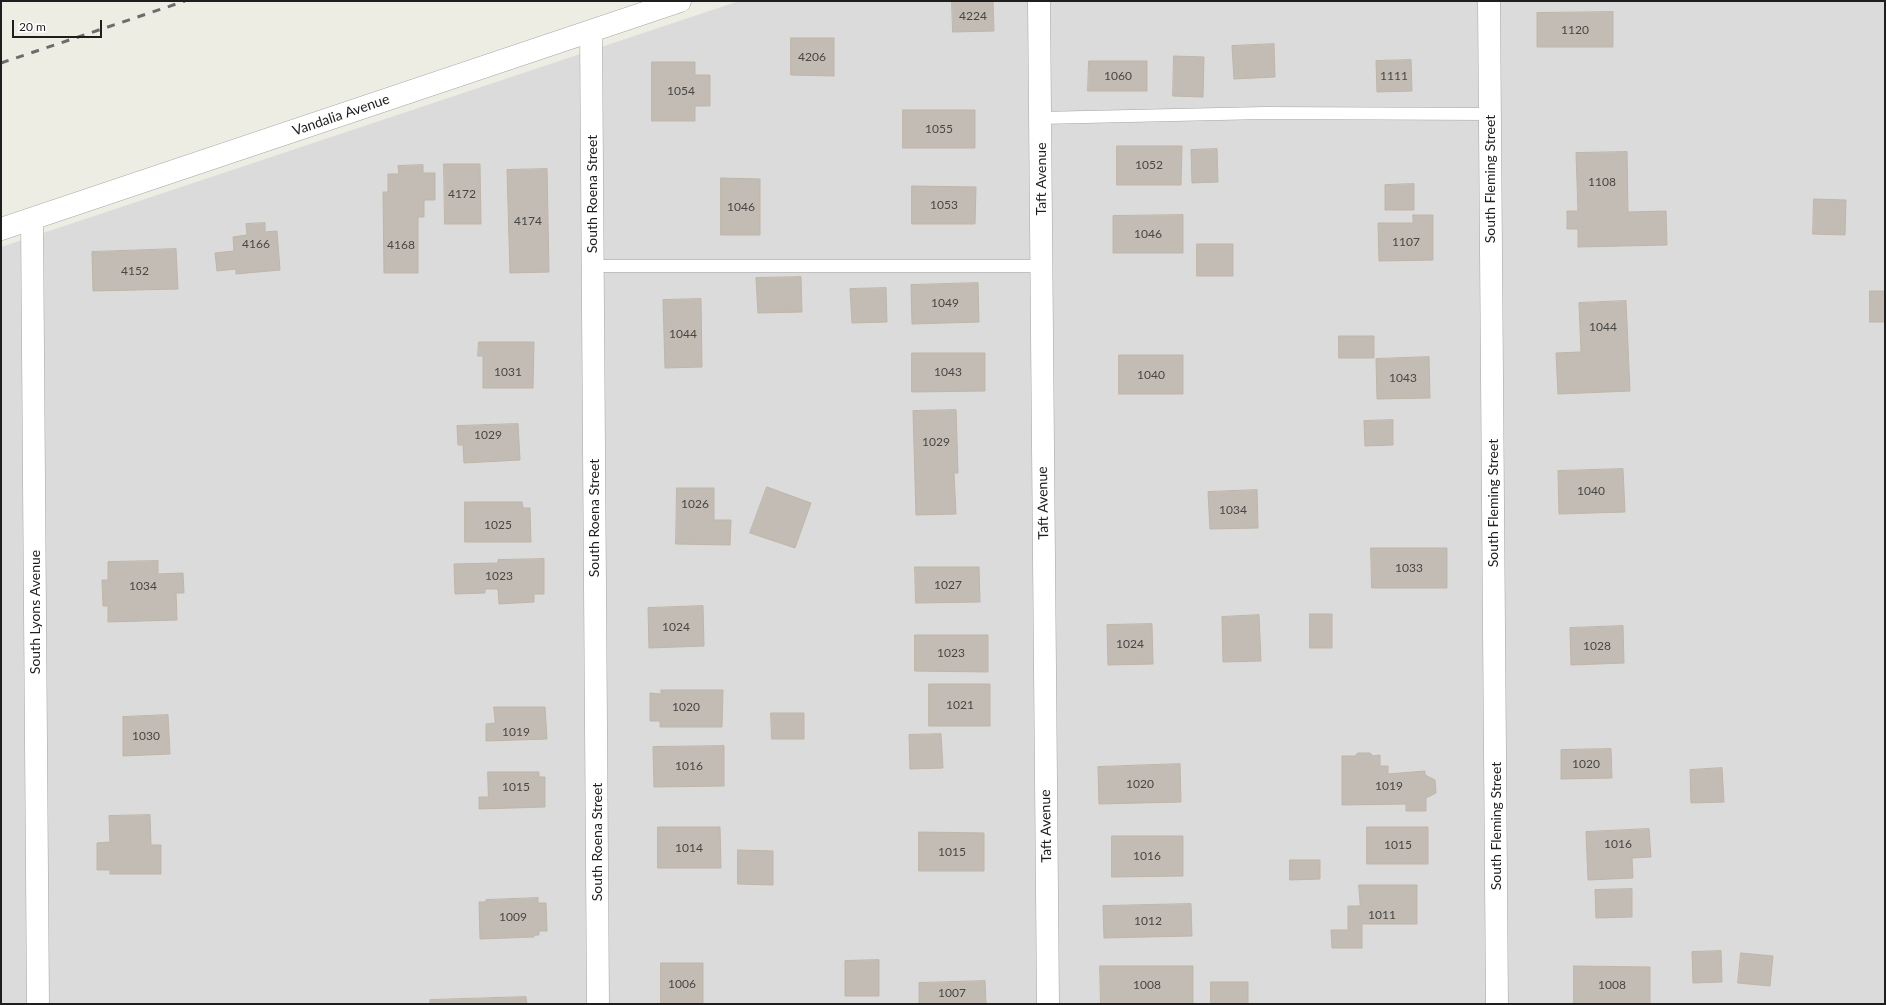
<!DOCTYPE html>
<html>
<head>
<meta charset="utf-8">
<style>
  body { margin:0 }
  #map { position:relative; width:1886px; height:1005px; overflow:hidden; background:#eeede4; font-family:Lato,sans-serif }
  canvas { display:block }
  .frame { position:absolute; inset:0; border:2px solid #1e1e1e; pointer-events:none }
  .scale { position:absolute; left:12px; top:20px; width:90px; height:18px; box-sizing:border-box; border:2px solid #1e1e1e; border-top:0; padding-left:5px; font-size:12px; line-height:14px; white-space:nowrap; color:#1e1e1e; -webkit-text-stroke:3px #fff; paint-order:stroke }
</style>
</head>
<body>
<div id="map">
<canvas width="1886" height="1005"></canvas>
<div class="frame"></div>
<div class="scale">20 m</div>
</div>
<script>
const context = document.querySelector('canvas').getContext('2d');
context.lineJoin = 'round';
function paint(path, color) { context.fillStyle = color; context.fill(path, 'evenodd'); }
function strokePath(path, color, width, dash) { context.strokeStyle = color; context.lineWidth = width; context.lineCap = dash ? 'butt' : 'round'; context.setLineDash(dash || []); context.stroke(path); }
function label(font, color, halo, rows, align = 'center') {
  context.font = font + ' Lato,sans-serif'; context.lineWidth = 3; context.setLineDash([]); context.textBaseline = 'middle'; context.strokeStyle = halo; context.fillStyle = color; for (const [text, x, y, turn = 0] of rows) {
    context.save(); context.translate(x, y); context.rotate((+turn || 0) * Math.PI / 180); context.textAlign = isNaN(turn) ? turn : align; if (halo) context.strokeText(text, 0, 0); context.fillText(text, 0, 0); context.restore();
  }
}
paint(new Path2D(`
  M739 1H1885V1004H1V247Z`), '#dcdbdb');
const building = new Path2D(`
  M952 1H993L994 31 953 32Z
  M1613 12V47H1537V13Z
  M791 38H834V76L791 75Z
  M1274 44 1275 77 1234 79 1232 46Z
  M1174 56 1204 57 1203 97 1173 96Z
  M1411 60 1412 91 1377 92 1376 61Z
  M1089 61H1147V91H1088Z
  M652 62H695V75H710V106H695V121H652Z
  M903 110H975V148H903Z
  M1117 146H1182L1181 185H1117Z
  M1217 149 1218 182 1192 183 1191 150Z
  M1627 152 1628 212 1666 211 1667 245 1578 247V229H1567V211H1578L1576 153Z
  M444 164H480L481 224H445Z
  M423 165V173H435V200H424V217H418V273H384L383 192H388V174H399L398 166Z
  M547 169 549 272 510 273 507 170Z
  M721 178 760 179V235H721Z
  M1414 184V210H1385V185Z
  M912 186 976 187 975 224H912Z
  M1814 199 1846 200 1845 235 1813 234Z
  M1183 215V253H1113V216Z
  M1413 215H1433V260L1379 261 1378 223H1413Z
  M265 223V232L277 231 280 270 236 274V269L217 271 215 253 234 251 233 237 247 235 246 224Z
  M1197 244H1233V276H1197Z
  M176 249 178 289 93 291 92 252Z
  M801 277 802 312 758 313 756 278Z
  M978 283 979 322 912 324 911 285Z
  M886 288 887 322 852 323 850 289Z
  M1870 291H1885V322H1870Z
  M701 299 702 367 665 368 663 300Z
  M1626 301 1630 391 1558 394 1556 353 1581 352 1579 303Z
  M1339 336H1374V358H1339Z
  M479 342H534L533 388H483V356H478Z
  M912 353H985V391L912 392Z
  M1119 355H1183V394H1119Z
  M1429 357 1430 398 1377 399 1376 359Z
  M956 410 958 473H954L956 514 916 515 913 411Z
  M1393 420V445L1365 446 1364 421Z
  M518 424 520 460 464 463 463 445H458L457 426Z
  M1623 469 1625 512 1559 514 1558 471Z
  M767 487 811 503 795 548 750 533Z
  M677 488H714V520H731L730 545 676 544Z
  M1257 490 1258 528 1210 529 1208 492Z
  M465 502H522L523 508H530L531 542H465Z
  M1371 548H1447V588H1372Z
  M544 559V594H534V602L499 604 498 589H485V593L455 594 454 564 498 563V560Z
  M158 561V574L183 573 184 593H176L177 620 108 622V606H103L102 580H108V562Z
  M915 567H979L980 602 916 603Z
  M703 606 704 646 649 648 648 608Z
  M1310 614H1332V648H1310Z
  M1259 615 1261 661 1223 662 1222 617Z
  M1152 624 1153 664 1108 665 1107 625Z
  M1623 626 1624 663 1571 665 1570 628Z
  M915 635H988V672L915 671Z
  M929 684H990V726H929Z
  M661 690H723L722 727H660V721H650V693L661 694Z
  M494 707H545L547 739 486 741V724L495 723Z
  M771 713H804V739H772Z
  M168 715 170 754 123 756V717Z
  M941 734 943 768 910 769 909 735Z
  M724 746V786L654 787 653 747Z
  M1611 749 1612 778 1561 779V750Z
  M1358 753H1370L1373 756 1380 755V766H1388V774L1425 771V775L1435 780 1436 793 1426 798V811H1406V804L1342 805V756H1355Z
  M1180 764 1181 802 1099 804 1098 767Z
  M1722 768 1724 802 1691 803 1690 770Z
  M488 772H539V777H545V807L479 809V797H488Z
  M150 815 151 845H161V874H110V870H97V843L110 842 109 816Z
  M658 827H720L721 868H658Z
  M1367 827H1428V864H1367Z
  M1649 829 1651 857 1632 858 1633 878 1588 880 1586 832Z
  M919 832 984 833V871H919Z
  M1112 836H1183V876L1112 877Z
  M738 850 773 851V885L738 884Z
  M1290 860H1320V879L1290 880Z
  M1359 885H1417V924H1362V948H1332L1331 930H1348V906H1360Z
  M1632 889V917L1596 918 1595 890Z
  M538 898V903H546L547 931H539V935H534V937L480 939 479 902H486V900Z
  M1191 904 1192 936 1104 938 1103 906Z
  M1721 951 1722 982 1693 983 1692 952Z
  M1741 953 1773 956 1770 986 1738 983Z
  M879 960V996H845V961Z
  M661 963H703V1004H661Z
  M1100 966H1193V1004H1101Z
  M1574 966 1650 967V1004H1574Z
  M985 981 986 1004H919V983Z
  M1211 982H1248V1004H1211Z
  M526 997 527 1004H430V1000Z`);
paint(building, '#c3bcb4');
strokePath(building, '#bfb6a7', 1);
const lane = new Path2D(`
  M1040 118 1264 113 1490 114
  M593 266H1041`);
const street = new Path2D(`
  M1039 1 1048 1004
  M1489 1 1497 1004
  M591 31 598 1004
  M32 219 38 1004
  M1 229 680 1`);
strokePath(lane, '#a5a5a5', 13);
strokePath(street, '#a5a5a5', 23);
strokePath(lane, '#fff', 12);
strokePath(street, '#fff', 22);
strokePath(new Path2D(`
  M1 63 185 1`), '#6c6c6c', 3, [8, 8]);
label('12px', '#474644', null, [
  ["4224",973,16],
  ["1120",1575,30],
  ["4206",812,57],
  ["1060",1118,76],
  ["1111",1394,76],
  ["1054",681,91],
  ["1055",939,129],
  ["1052",1149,165],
  ["1108",1602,182],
  ["4172",462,194],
  ["1053",944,205],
  ["1046",741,207],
  ["4174",528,221],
  ["1046",1148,234],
  ["1107",1406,242],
  ["4166",256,244],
  ["4168",401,245],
  ["4152",135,271],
  ["1049",945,303],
  ["1044",1603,327],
  ["1044",683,334],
  ["1031",508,372],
  ["1043",948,372],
  ["1040",1151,375],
  ["1043",1403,378],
  ["1029",488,435],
  ["1029",936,442],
  ["1040",1591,491],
  ["1026",695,504],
  ["1034",1233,510],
  ["1025",498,525],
  ["1033",1409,568],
  ["1023",499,576],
  ["1027",948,585],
  ["1034",143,586],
  ["1024",676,627],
  ["1024",1130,644],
  ["1028",1597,646],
  ["1023",951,653],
  ["1021",960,705],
  ["1020",686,707],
  ["1019",516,732],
  ["1030",146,736],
  ["1020",1586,764],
  ["1016",689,766],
  ["1020",1140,784],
  ["1019",1389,786],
  ["1015",516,787],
  ["1016",1618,844],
  ["1015",1398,845],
  ["1014",689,848],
  ["1015",952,852],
  ["1016",1147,856],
  ["1011",1382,915],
  ["1009",513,917],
  ["1012",1148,921],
  ["1006",682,984],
  ["1008",1147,985],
  ["1008",1612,985],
  ["1007",952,993]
]);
label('14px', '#1e1e1e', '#fff', [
  ["Vandalia Avenue",341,115,-19],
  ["Taft Avenue",1041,179,-90],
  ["South Fleming Street",1490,179,-90],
  ["South Roena Street",592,194,-90],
  ["Taft Avenue",1043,503,-91],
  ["South Fleming Street",1493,503,-90],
  ["South Roena Street",594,518,-90],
  ["South Lyons Avenue",35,612,-90],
  ["Taft Avenue",1046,826,-91],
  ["South Fleming Street",1496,826,-90],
  ["South Roena Street",597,842,-90]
]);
</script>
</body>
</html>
